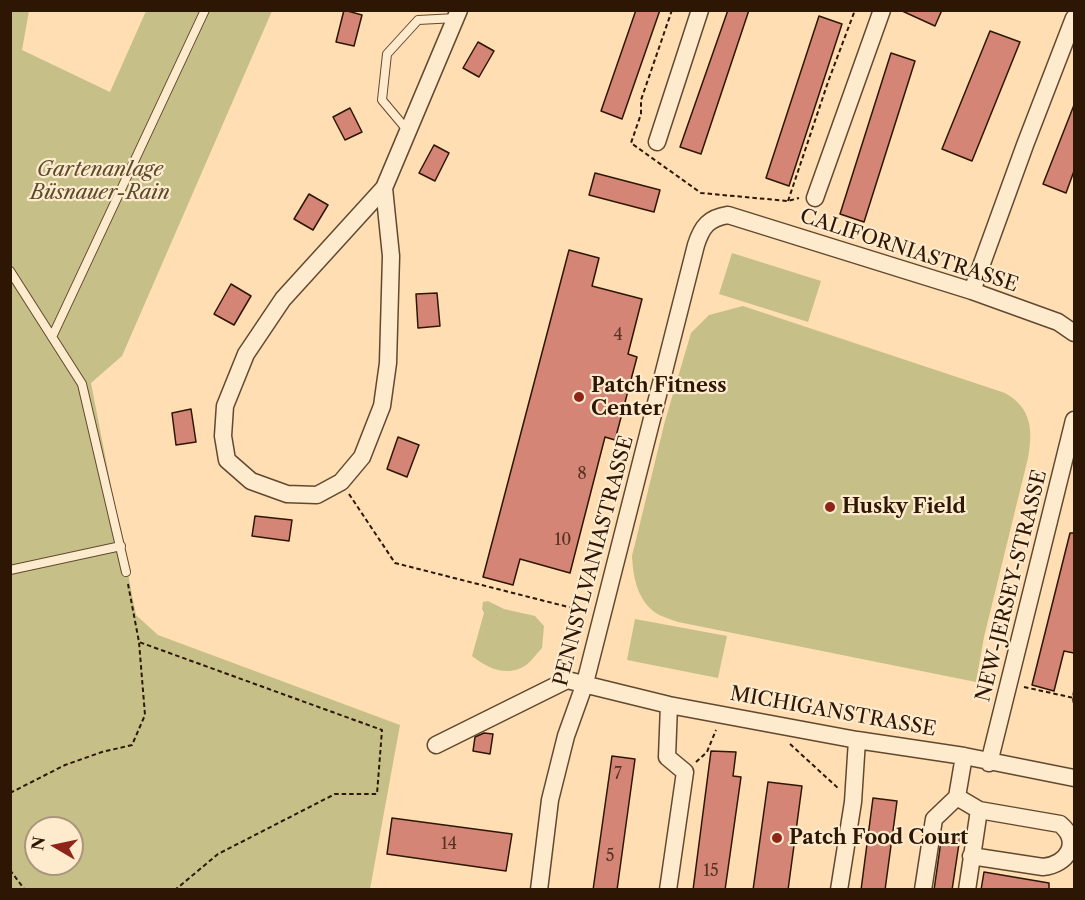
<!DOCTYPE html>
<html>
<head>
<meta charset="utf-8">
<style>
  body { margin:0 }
  #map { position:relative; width:1085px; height:900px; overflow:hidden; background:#fedeb2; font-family:"Libre Caslon Text",serif }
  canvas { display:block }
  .frame { position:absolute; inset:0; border:12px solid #2d1704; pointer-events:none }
  .north { position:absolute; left:24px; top:816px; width:60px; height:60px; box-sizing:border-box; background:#feeacd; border:2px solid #aa967d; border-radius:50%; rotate:279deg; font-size:16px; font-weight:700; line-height:24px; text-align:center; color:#2d1704 }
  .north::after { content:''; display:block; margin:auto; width:21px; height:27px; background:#8f2418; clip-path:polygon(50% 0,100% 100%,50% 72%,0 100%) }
</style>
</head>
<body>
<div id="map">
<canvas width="1085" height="900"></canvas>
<div class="frame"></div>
<div class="north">N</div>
</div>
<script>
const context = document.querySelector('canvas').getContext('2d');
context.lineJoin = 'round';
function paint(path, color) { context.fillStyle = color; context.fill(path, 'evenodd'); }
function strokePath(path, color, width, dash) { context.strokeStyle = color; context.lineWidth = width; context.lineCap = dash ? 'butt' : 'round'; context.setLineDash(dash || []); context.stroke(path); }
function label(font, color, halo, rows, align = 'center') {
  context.font = font + ' "Libre Caslon Text",serif'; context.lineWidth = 4.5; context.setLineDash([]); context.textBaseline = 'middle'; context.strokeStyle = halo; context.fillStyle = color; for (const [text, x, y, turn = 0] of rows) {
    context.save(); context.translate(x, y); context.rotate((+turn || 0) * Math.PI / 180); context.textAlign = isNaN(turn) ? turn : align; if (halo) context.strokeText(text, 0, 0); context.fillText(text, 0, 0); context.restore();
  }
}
paint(new Path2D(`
  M10 11H29L22 50 110 92 146 11H272L122 356 91 383 136 615 158 635 400 725 370 889H11ZM36 828H72V864H36Z
  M732 253 821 281 808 322 719 294Z
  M743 306 1005 393C1032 408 1033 431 1028 458L984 637 976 682 678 622C671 619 662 617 656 613 637 600 633 576 632 556L665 421 691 333 709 315Z
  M488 601 504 609 535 616 544 626 542 648C536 654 529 665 521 668 503 676 486 667 472 656L484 613 482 609 483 602Z
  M635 619 727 636 718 678 627 660Z`), '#c6c088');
const building = new Path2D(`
  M344 10 362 15 354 46 336 42Z
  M636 10H660L622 119 601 111Z
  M728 10H749L701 154 680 147Z
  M900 10H942L935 26Z
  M819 16 842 24 789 186 766 178Z
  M990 31 1020 42 972 161 942 149Z
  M478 42 494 51 479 77 463 68Z
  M891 53 915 61 864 222 840 214Z
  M1074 105V171L1066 193 1043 184Z
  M350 108 362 132 345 140 333 117Z
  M434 145 449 153 435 181 419 173Z
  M595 173 660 190 654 212 589 195Z
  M309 194 328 205 313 230 294 219Z
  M569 250 599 258 592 286 642 299 628 354 637 357 615 440 605 437 570 573 520 559 513 585 483 577Z
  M231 284 251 296 234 325 214 314Z
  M437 293 440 326 418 328 416 294Z
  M191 409 196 442 176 445 172 413Z
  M398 437 419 445 407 477 387 469Z
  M255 516 292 520 289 541 252 536Z
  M1070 533H1074V653L1064 651 1054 691 1032 685Z
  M484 733 493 734 490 754 473 751 475 737Z
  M711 751 736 752 733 776 741 777 725 890H693Z
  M612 756 635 759 617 890H593Z
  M768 782 802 786 788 890H753Z
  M873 798 897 801 885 890H861Z
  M392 818 512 834 506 871 387 854Z
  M942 834 960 837 952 890H934Z
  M984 872 1049 883V890H981Z`);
paint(building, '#d48576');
strokePath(building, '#2d1704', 1.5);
const lane = new Path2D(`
  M408 131 382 100 387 54 418 20 456 18
  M10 271 82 384 126 572
  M52 337 205 10
  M10 570 121 546`);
const street = new Path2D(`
  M657 142 700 10
  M384 188 391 256 388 363 382 406 362 457 341 482 317 495 287 494 251 481 227 460 223 436 225 406 246 354 283 299 384 188 459 10
  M815 198 882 10
  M972 291 1025 145 1074 18
  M436 745 567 680 669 705 857 740 964 756 1074 778
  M964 756 957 797 979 810 967 890
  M989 763 1074 420
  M971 856 1043 867C1067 865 1082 842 1060 824L979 810
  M539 890 550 800 566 736 585 683 696 245C702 226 709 218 728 215L972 291 1058 322 1074 333
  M668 890 685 772 667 757 669 705
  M839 890 853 802 857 740
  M923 890 934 819 957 797`);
strokePath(lane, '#614930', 10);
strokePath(street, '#614930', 19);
strokePath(new Path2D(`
  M672 10 641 100V114L631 143 701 193 788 201 799 198
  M788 201 828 82 855 10
  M349 494 395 563 588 612
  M128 584 139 642 382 730 377 794H335L218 854 175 890
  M1024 687 1074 698
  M1074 691 1073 698 1074 705
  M790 744 839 789
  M696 762 707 752 716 730
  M10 793 65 765 102 752 132 745 145 715 139 642
  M10 870 25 890`), '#2d1704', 2, [4.5, 3]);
strokePath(lane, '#feeacd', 8);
strokePath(street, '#feeacd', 16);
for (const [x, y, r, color] of [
  [579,397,6,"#8f2418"],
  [830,507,6,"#8f2418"],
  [777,838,6,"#8f2418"]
]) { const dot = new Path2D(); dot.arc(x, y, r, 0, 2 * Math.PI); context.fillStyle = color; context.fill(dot); strokePath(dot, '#feeacd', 2); }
label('16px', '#573220', null, [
  ["4",618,335],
  ["8",582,474],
  ["10",563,540],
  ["7",618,774],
  ["14",449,844],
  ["5",610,856],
  ["15",711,871]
]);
label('italic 20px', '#5b4a2c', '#feeacd', [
  ["Gartenanlage",100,170],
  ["Büsnauer-Rain",100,193]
]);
label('20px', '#2d1704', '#feeacd', [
  ["CALIFORNIASTRASSE",909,251,18],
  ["PENNSYLVANIASTRASSE",594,561,-75],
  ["NEW-JERSEY-STRASSE",1012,586,-76],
  ["MICHIGANSTRASSE",833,712,10]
]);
label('bold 20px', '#2d1704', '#feeacd', [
  ["Patch Fitness",591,386],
  ["Center",591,409],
  ["Husky Field",842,507],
  ["Patch Food Court",789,838]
], 'left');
</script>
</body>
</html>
